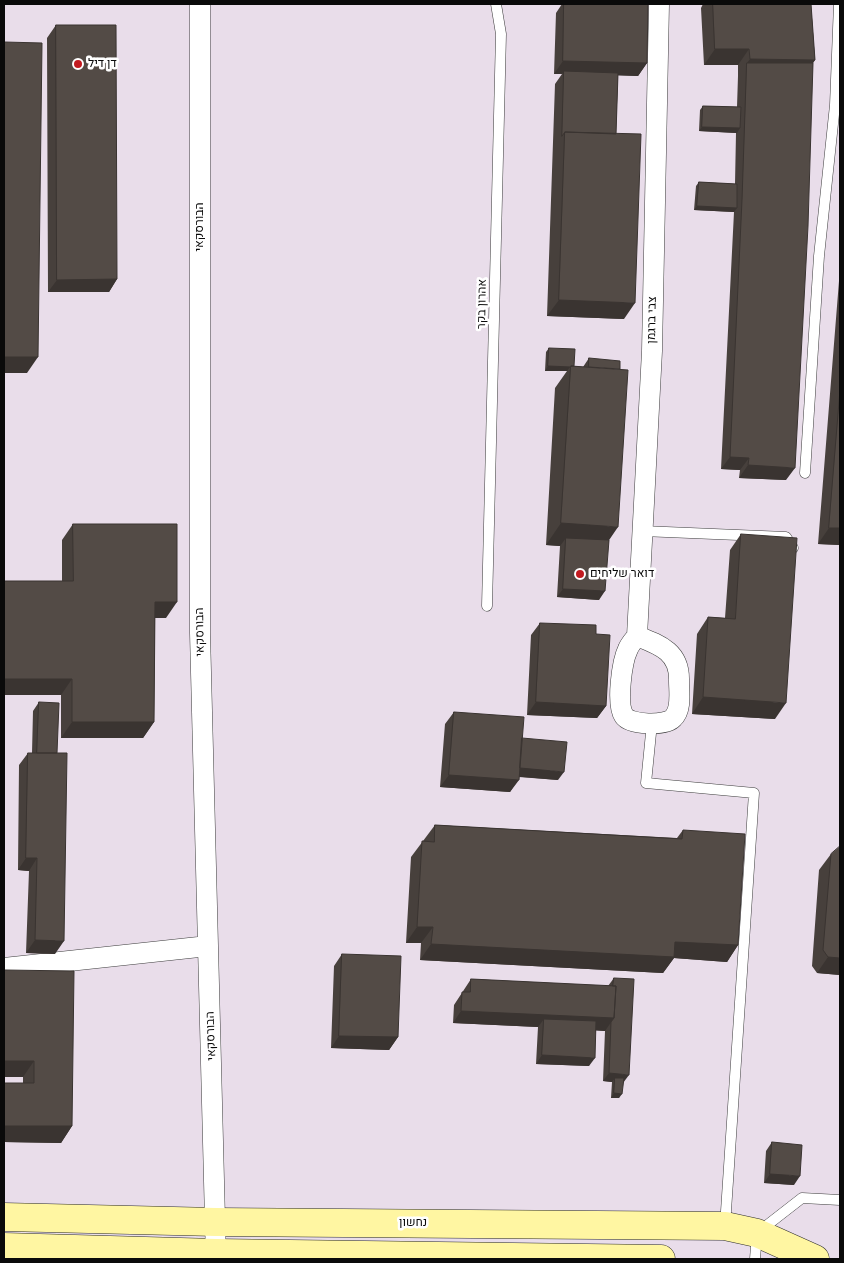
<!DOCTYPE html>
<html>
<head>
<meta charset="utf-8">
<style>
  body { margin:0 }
  #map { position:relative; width:844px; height:1263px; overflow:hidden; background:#fffbe7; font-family:"PT Serif",serif }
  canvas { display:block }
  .frame { position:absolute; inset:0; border:5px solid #0a0a0a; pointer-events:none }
</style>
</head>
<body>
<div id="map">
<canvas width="844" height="1263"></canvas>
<div class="frame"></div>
</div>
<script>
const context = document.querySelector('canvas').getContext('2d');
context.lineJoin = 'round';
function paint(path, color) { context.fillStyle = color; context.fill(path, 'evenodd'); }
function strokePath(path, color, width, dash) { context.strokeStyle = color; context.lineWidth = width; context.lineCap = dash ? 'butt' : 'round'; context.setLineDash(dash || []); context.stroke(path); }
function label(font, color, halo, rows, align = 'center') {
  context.font = font + ' "PT Serif",Heebo,serif'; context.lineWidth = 5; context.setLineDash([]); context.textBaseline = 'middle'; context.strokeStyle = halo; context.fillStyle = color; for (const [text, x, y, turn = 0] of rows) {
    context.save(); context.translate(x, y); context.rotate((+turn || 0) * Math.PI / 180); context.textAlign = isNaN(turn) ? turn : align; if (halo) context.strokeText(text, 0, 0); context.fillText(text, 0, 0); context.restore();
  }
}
paint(new Path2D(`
  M4 4H840V1259H4Z`), '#e9ddea');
const lane = new Path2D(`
  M805 473 819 256 835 105 839 4
  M642 531 786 537 793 548
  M487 606 501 34 496 4
  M652 723 646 783 754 793 725 1226
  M755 1259 757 1233 802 1198 840 1200`);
const street = new Path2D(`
  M200 4V633L216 1259
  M637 636C660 645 680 652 679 681 679 692 682 710 673 718 666 726 630 725 624 716 616 704 622 661 628 649 630 644 634 640 637 636L652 351 659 4
  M4 968 208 946`);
const secondary = new Path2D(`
  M4 1217 216 1222 725 1226 757 1233 815 1259
  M4 1247 216 1253 661 1259`);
strokePath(lane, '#3d3d3d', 11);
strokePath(street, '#3d3d3d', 21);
strokePath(secondary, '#2c2c2c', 29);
strokePath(lane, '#fff', 10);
strokePath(street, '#fff', 20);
strokePath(secondary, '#fff6a2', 28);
paint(new Path2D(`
  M562 4H648L647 63 638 76 618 75 616 134 624 319 547 316 555 84 562 74H554L556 13Z
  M703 4H811L815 60 813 63 786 480 739 478 740 470 721 469 734 212 694 210 696 186 699 182 735 184 736 133 699 131 700 110 703 106 737 107 738 76V65H704L701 8Z
  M56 25 117 279 109 292H48L47 38Z
  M840 279V545L818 544 839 281Z
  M549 348 574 366 583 367 589 358 609 540 599 600 557 597 560 546 546 545 555 388 567 371H545L546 352Z
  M73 524 166 618H155L154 722 143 738H61V695H4V581H62V540Z
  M741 534 775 719 692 714 697 634 708 617 725 618 730 550Z
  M540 623 596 634 606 706 597 718 527 715 531 635Z
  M39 702 57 753 55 954 26 953 29 871 18 870 19 765 28 753H32L33 711Z
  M454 712 522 738 558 780 519 777 510 792 440 787 445 724Z
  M435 825 677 838 683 830 738 945 727 962 674 958 663 973 420 960 421 943H406L411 857Z
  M831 854 840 975 817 973 812 966 819 870Z
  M342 954 398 1037 389 1050 331 1048 334 966Z
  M4 970 72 1126 61 1143 4 1142V1083H23V1077Z
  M614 978 623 1083 619 1098H611L612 1082 603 1081 605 1031 596 1030 589 1066 536 1064 538 1027 453 1023 454 1005 471 979 608 986Z
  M772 1142 794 1185 764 1183 766 1151Z`), '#47403c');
paint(new Path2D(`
  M715 49H749L738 65H704Z
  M750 59 815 60 804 76 747 63Z
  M563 61 647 63 638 76 564 74V71L562 74H554Z
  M702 127 740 128 737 133 699 131Z
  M697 206 737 208 734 212 694 210Z
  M117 279 109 292H48L57 280Z
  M559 300 635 303 624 319 547 316Z
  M4 357H38L27 373H4Z
  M548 366 570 367 567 371H545Z
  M730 457 749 458 740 470 721 469Z
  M748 465 795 468 786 480 739 478Z
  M561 523 618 527 603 549 566 538 560 546 546 545Z
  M829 528H840V545L818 544Z
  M563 589 605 591 599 600 557 597Z
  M155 602H177L166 618H143Z
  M4 679H72L61 695H4Z
  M703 697 786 703 775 719 692 714Z
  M536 702 606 706 597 718 527 715Z
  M72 722H154L143 738H61Z
  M517 767 564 772 558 780 511 776Z
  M449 775 519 780 510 792 440 787Z
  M26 858H37L29 871 18 870Z
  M417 927H433L421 943H406Z
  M35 940 64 941 55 954 26 953Z
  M675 942 738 945 727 962 674 958 663 973 420 960 431 944Z
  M828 957 840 958V975L817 973Z
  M461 1011 614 1018 605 1031 544 1028V1019L538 1027 453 1023Z
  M339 1036 398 1037 389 1050 331 1048Z
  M542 1055 595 1058 589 1066 536 1064Z
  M4 1061H34L23 1077H4Z
  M609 1073 629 1075 623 1083 615 1078 612 1082 603 1081Z
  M614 1093 622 1094 619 1098H611Z
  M4 1126H72L61 1143 4 1142Z
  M770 1174 800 1176 794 1185 764 1183Z`), '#3a3431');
const building = new Path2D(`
  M564 4H648L647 63 563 61Z
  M713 4H811L815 60 750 59 749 49H715Z
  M56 25H116L117 279 57 280Z
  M4 42 42 43 38 357H4Z
  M747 63H813L808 226 795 468 748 465 749 458 730 457 742 200Z
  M564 71 618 73 616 134 565 132 562 136Z
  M703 106 741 107 740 128 702 127Z
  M565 132 641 134 635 303 559 300Z
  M699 182 737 184V208L697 206Z
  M549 348 575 349 574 366H571V367L548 366Z
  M589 358 620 361V369L589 367Z
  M571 366 628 370 618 527 561 523Z
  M840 390V528H829Z
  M73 524H177V602H155L154 722H72V679H4V581H73Z
  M741 534 797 538 786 703 703 697 708 617 735 619Z
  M566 538 609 540 605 591 563 589Z
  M540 623 596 625V634L610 635 606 706 536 702Z
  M39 702 59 703 57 753H37Z
  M454 712 524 717 519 780 449 775Z
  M522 738 567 742 564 772 520 768Z
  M28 753H67L64 941 35 940 37 858H26Z
  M435 825 682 839 683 830 745 834 738 945 675 942 674 957 431 944 433 927H417L422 841 434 842Z
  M839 847H840V958L828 957 823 950 831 854Z
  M342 954 401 956 398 1037 339 1036Z
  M4 970 74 971 72 1126H4V1083H34V1061H4Z
  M614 978 634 979 629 1075 609 1073 611 1022 614 1018 616 986H613Z
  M471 979 616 986 614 1018 461 1011 462 992H470Z
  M544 1019 596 1021 595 1058 542 1055Z
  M615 1078H624L622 1094 614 1093Z
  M772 1142 802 1145 800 1176 770 1174Z`);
paint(building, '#534b46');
strokePath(building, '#3a3431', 1);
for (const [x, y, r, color] of [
  [78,64,5,"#c21a20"],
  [580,574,5,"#c21a20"]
]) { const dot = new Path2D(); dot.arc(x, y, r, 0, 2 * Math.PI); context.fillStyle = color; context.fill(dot); strokePath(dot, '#fff', 2); }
label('12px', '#0a0a0a', '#fff', [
  ["דן דיל",88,64],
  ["דואר שליחים",590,574]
], 'left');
label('12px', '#0a0a0a', '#fff', [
  ["הבורסקאי",200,227,-90],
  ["אהרון בקר",482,304,-89],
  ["צבי ברגמן",652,320,-89],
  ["הבורסקאי",200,632,-91],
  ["הבורסקאי",211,1036,-92],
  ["נחשון",413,1223]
]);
</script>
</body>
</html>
